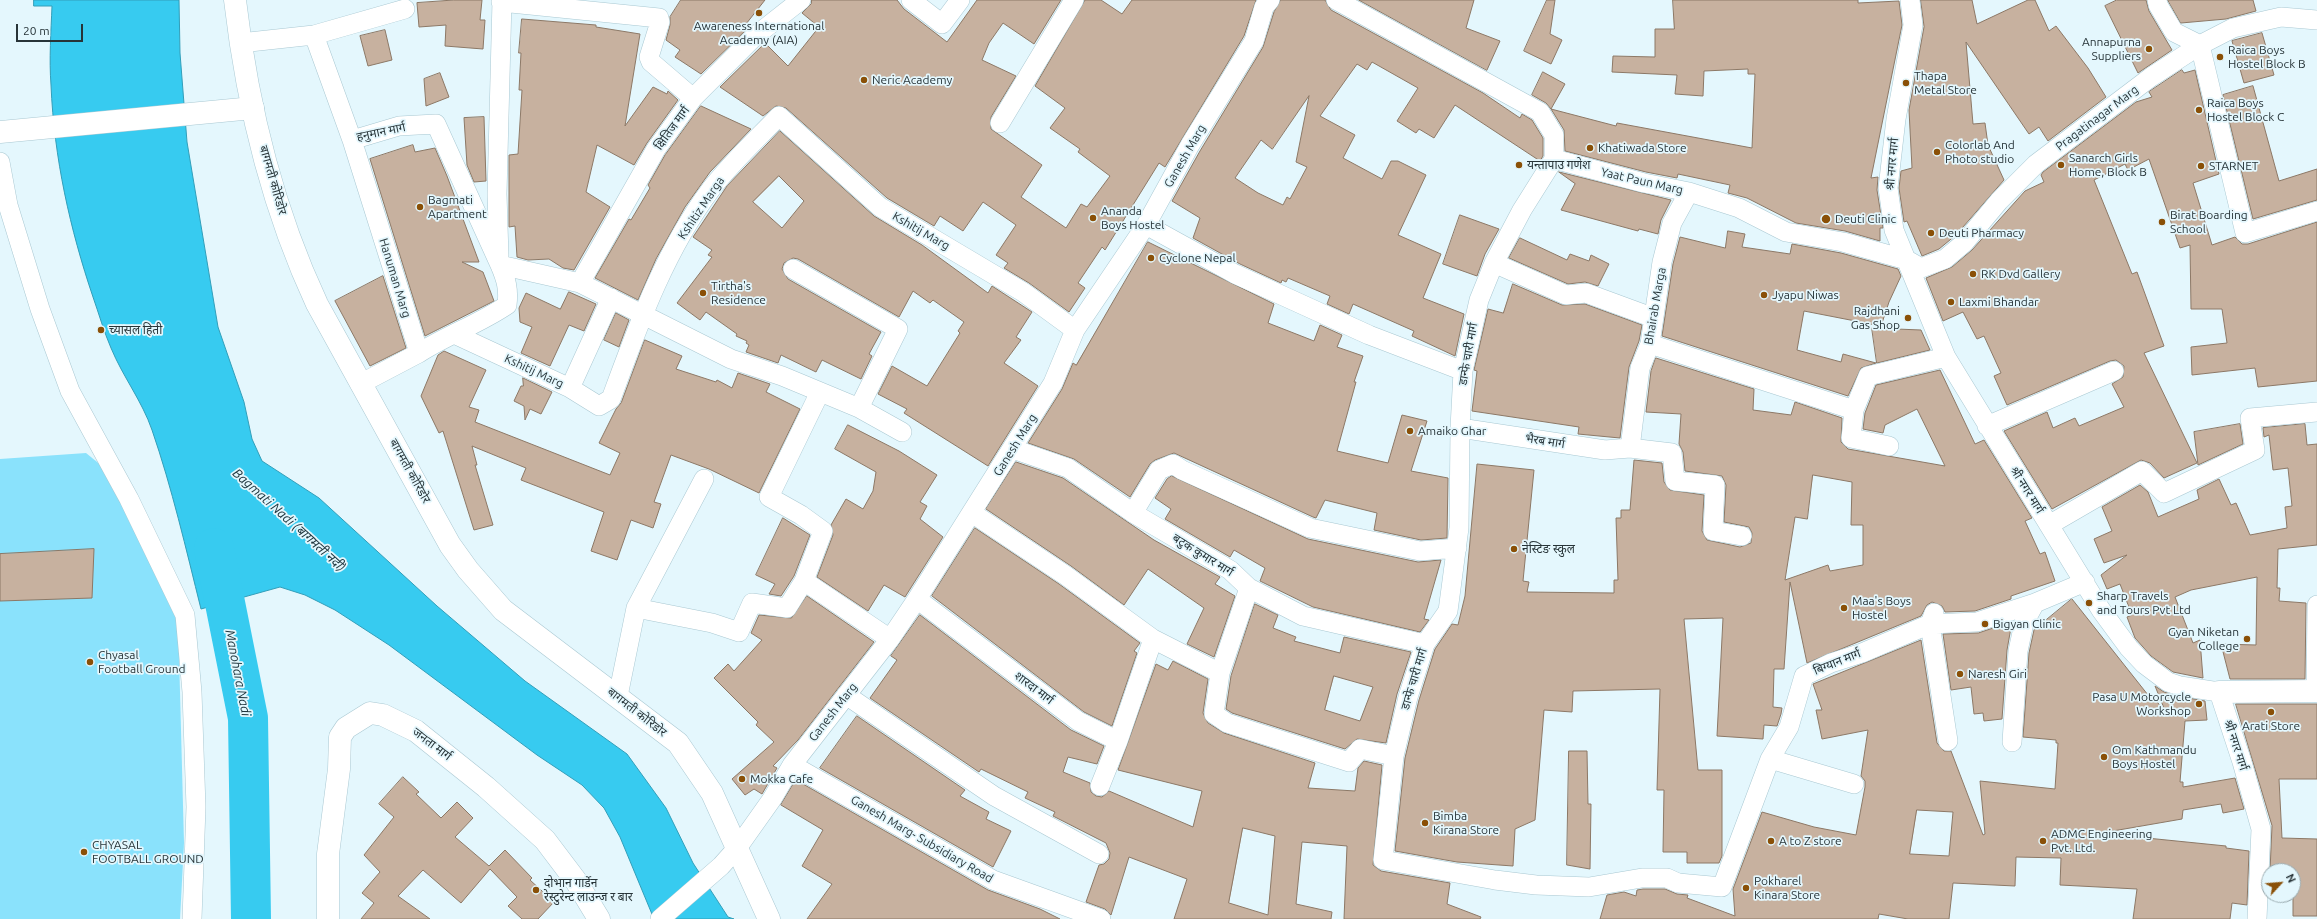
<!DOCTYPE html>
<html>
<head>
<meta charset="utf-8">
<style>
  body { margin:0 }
  #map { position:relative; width:2317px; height:919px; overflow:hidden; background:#e4f7fd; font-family:Ubuntu,sans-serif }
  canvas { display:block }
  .north { position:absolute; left:2261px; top:863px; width:40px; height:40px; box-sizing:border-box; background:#e4f7fd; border:1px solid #98a9ae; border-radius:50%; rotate:64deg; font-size:11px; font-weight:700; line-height:16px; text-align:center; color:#273438 }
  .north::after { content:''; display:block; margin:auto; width:14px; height:18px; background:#8a5007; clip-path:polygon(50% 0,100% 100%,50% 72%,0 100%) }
  .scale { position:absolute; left:16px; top:24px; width:67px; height:18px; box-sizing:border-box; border:2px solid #273438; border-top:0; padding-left:5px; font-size:12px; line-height:14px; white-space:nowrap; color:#273438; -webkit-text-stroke:3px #e4f7fd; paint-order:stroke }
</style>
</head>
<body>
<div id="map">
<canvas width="2317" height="919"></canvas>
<div class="north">N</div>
<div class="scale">20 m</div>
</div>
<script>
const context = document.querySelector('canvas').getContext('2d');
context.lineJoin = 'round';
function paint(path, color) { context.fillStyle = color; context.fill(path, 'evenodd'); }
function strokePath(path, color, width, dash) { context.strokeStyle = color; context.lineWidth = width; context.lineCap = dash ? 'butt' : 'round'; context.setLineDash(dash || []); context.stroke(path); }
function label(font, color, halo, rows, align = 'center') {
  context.font = font + ' Ubuntu,"Noto Sans Devanagari",sans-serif'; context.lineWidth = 3.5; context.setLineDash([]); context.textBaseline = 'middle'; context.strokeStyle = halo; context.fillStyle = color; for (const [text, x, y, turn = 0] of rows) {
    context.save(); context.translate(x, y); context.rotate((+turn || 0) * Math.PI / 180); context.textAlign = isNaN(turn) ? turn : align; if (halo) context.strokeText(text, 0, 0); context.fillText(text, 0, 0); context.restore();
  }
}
paint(new Path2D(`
  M86 453 102 466 178 617 184 843 180 919H0V459Z`), '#8ae2fc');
const water = new Path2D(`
  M34 0H179L180 53 187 142 218 327 244 402 252 439 262 461 319 498 437 606 525 681 627 754 666 808 693 863 728 917 734 919H654L620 837 604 808 582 785 537 755 389 645 335 610 305 595 280 587 201 609C186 549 172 488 152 430 142 401 123 377 111 348 104 332 99 314 93 297 70 229 54 158 51 85 49 59 51 32 52 6H34Z`);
paint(water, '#37cbf0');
strokePath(water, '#329eb9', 1);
strokePath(new Path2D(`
  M214 548 248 718 251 919`), '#37cbf0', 40);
const building = new Path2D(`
  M454 0H482L480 20H485L483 49 445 46 446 25 419 27 417 3Z
  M681 0H765L746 24 749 27 701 74 675 57 680 50 666 40 670 25V17Z
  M812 0H897L904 9 947 42 977 0H1061L1034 44 1003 23 989 43 982 60 1016 76 991 117V129L1042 165 1021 197 1066 228 1081 204 1087 207 1110 176 1078 152 1080 149 1050 128 1065 108 1035 86 1085 0H1101L1122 14 1132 0H1256L1244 36 1165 167 1159 163 1105 250 1102 247 1078 283 1085 288 1069 312 1029 283 1004 268 1008 263 996 255 1016 225 983 202 963 231 940 216 934 226 887 198 786 108 776 106 763 116 720 87 765 43 788 66 819 27 802 13 811 4Z
  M1281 0H1325L1331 10 1483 93 1520 118 1522 114 1532 120 1543 138V156L1540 161 1455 105 1434 138 1419 129 1416 133 1397 121 1418 88 1372 62 1367 70 1357 64 1320 116 1355 135 1343 158 1382 179 1391 161H1398L1426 175 1398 235 1441 254 1423 298 1464 314 1455 356 1412 336 1414 331 1353 304 1349 314 1327 304 1330 296 1288 278 1286 282 1282 280 1281 283 1240 264 1193 238 1200 218 1172 201 1200 151 1263 47 1274 12ZM1309 96 1296 162 1307 167 1290 199 1287 197 1283 205 1258 193 1235 178 1261 140 1272 149Z
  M1359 0H1474L1466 28 1500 41 1487 70Z
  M1547 0H1555L1550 34 1562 40 1551 64 1524 51Z
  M1673 0H1858V3L1899 1 1902 25 1871 178 1878 177 1877 190 1883 228H1880V241L1845 231 1796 223 1747 198 1728 193 1730 185 1678 174 1677 178 1646 172 1565 151 1564 130 1551 109 1616 126 1617 123 1752 148 1755 74H1748V69L1704 71 1703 96 1675 94 1677 75 1612 72 1613 56 1655 57V29H1674Z
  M1921 0H1972L1977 24 2028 0H2035L2049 31 2056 26 2088 68 2106 97 2048 141 2039 127 2029 134 1966 42 1973 124 1985 123 1988 145 2004 180 1956 235 1939 249 1922 256 1907 221 1904 222 1899 188 1901 171 1912 168 1909 110 1924 27Z
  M2117 0H2146L2149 11 2172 50 2138 73 2105 6Z
  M2168 0H2253L2256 11 2226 19 2181 23Z
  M522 19 596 25V27L640 34 625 126 653 87 667 94 668 91 678 100 647 143 634 165 597 145 586 192 610 207 574 270 563 268 549 259 528 260 517 257 515 226 509 227V155L518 154 522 90H519L521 53H519Z
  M385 30 392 60 368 66 360 36Z
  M2262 33 2274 75 2244 83 2232 41Z
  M2182 70 2184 73 2195 70 2219 174 2193 183 2212 245 2235 237 2242 244H2248L2317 222V381L2258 387 2255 368 2192 375 2191 347 2227 343 2222 309H2191L2190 245 2180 248 2149 159 2128 170 2125 164 2094 180 2132 274 2137 272 2164 346 2144 353 2197 463 2164 478 2150 463 2141 460 2052 509 2004 431 2047 412 2053 428 2075 418 2079 426 2124 407 2112 384 2123 377 2124 366 2116 360 2110 361 2007 405 1994 376 2001 373 1984 336 1977 339 1963 312 1943 321 1926 278 1952 267 1972 250 2025 191 2044 182 2041 175 2043 172 2136 102 2152 97 2149 92Z
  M1543 72 1565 84 1551 109 1546 103 1532 95Z
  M440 73 449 97 426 106 424 79Z
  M2253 86 2279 181 2317 169V200L2253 219 2223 95Z
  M701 106 751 129 710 172 685 207 656 259 638 300 595 278 629 219 631 220 650 188 648 185 665 155Z
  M484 117 486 181 474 182 467 165 464 118Z
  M780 131 874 216 922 245 988 293 992 286 1032 312 1016 337 1021 340 1004 363 1038 386 988 466 904 413 907 409 878 394 892 366 927 386 960 333 958 331 964 322 933 300 930 303 913 291 899 317 798 259 793 258 784 263 782 269 788 279 881 332 869 354 872 356 861 379 822 360 816 372 781 355 778 363 746 352 749 345 746 343 747 341 736 336 737 334 706 312 700 320 677 303 712 257 708 255 712 250 693 237 727 186ZM779 176 804 201 782 228 753 202Z
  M413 145 415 152 435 148 447 176 479 262H462L483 272 494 301 425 336 370 159Z
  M1559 172 1671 200 1661 220 1658 234 1639 229 1638 231 1561 210 1575 184Z
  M1460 215 1499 229 1485 254 1477 276 1443 264Z
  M1728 231 1745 234 1742 247 1790 254 1792 244 1841 253 1898 269 1901 276 1889 302 1881 326 1804 311 1797 350 1841 362 1843 354 1876 363 1861 368 1848 396 1662 336 1673 264 1680 237 1725 248Z
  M1520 238 1567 260 1570 254 1589 261 1591 255 1609 264 1598 286 1585 282 1568 284 1509 258Z
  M1148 242 1274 304 1268 323 1314 341 1320 325 1342 335 1337 347 1363 356 1354 382H1356L1337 451 1388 463 1402 415 1427 421 1411 471 1448 478 1447 538 1421 540 1374 530 1377 513 1325 500 1316 518 1313 517 1174 453 1155 460 1150 464 1130 497 1074 459 1028 443 1062 389 1073 363 1076 365Z
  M383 276 406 348 370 366 335 301Z
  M1513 284 1562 305 1585 304 1642 325 1639 341 1629 367 1620 438 1578 434 1579 427 1472 411 1477 371 1474 370 1488 309 1503 313Z
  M569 292 596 304 584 331 569 325 550 366 521 353 532 327 520 322 519 308 526 293 560 309Z
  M616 313 629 320 619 347 604 340Z
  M1872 328 1921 330 1930 350 1877 363Z
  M645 340 682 356 676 369 716 382 717 380 732 388 738 373 770 384 766 392 800 409 759 493 709 469 671 455 654 502 661 504 653 528 631 520 617 560 591 551 604 512 521 480 526 468 472 446 477 465H475L493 525 474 530 443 431 439 433 421 396 438 355 444 351 486 370 469 407 479 410 475 422 610 475 620 453 599 443 616 409 621 403Z
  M1656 358 1754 389 1753 410 1791 415 1795 402 1842 418 1841 442 1848 449 1945 466 1917 409 1885 425 1883 433 1863 429 1865 413 1876 385 1940 370 1975 444 1984 440 2032 518 2025 521 2040 554 2045 552 2055 581 2011 596V599L1975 611 1945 612 1942 606 1932 602 1927 605 1921 616 1807 663 1790 582 1784 669H1774L1773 707 1782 708 1781 714 1777 726 1764 725 1763 739 1717 736 1723 618 1684 619 1698 770H1722V856L1719 863H1687V852H1663L1664 790H1657L1660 689 1573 691 1572 712 1544 710 1535 820 1515 829 1513 866 1457 862 1395 851 1405 758 1419 700 1435 649 1452 624 1458 625 1465 596 1477 464 1534 470 1523 581 1529 582 1527 592 1614 593V580H1618L1616 518H1621V510H1630L1634 460 1662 463 1664 482 1670 490 1704 495 1702 531 1707 540 1740 547 1751 543 1752 533 1749 527 1724 522 1726 485 1722 476 1685 471 1683 452 1679 444 1681 414 1646 412 1651 371ZM1813 475 1852 482 1851 525H1863V565L1830 571 1828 565 1785 580 1795 517 1807 519Z
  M523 378 552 392 541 414 530 409 525 420 524 406 514 401 521 386H523Z
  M2240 424 2243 444 2198 465 2194 432Z
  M2305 424 2307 445 2317 444V545L2278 549 2277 588H2280L2279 601 2306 603 2305 679H2230L2221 644 2256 645 2257 577 2191 590 2175 597 2193 643 2200 640 2203 678 2173 672 2151 656 2135 638 2127 617 2132 615 2120 584 2107 589 2101 575 2127 555 2104 563 2094 539 2112 531 2102 507 2140 485 2148 492 2158 517 2199 499 2197 490 2219 479 2231 505 2236 503 2250 535 2287 528 2285 507 2292 506 2288 468 2273 470 2269 435 2264 437 2263 428Z
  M848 425 899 451 937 475 920 502 927 506 920 519 943 537 905 597 884 585 868 611 817 577 833 535 831 525 846 499 863 509 873 491 876 472 835 449Z
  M1016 462 1063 478 1154 540 1220 577 1215 584 1235 596 1214 657 1187 644 1204 608 1148 569 1124 605 1071 566 986 509Z
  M1172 476 1308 539 1418 562 1441 560 1424 619 1429 620 1420 632 1313 607 1260 581 1265 568 1234 550 1230 557 1165 519 1171 509 1155 498 1167 479Z
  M783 518 810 535 794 576 781 596 769 594 775 584 756 575Z
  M975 528 1059 584 1140 643 1134 651 1137 653 1112 726 1084 712 932 596Z
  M94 549 92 598 0 601V554Z
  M807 596 874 642 798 740 773 766 777 768 762 794 754 789 745 795 732 779 774 742 756 725 758 722 714 678 728 664 734 671 762 640 751 633 759 615 791 618Z
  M2072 599 2152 700 2154 698 2166 713 2155 686 2164 692 2177 696 2205 701 2207 720 2185 721 2180 782H2183V787L2235 778 2244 809 2223 813 2221 804 2183 810 2182 819 2107 832V834L2226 846V848L2249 851 2247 905 2232 903 2230 919H2133L2137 889 2060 885 2061 858 2016 857 2015 886 1953 883 1949 919H1908L1879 914 1878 919H1600L1607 895 1624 892 1636 896 1637 890 1643 889H1665L1677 894 1688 895 1687 898 1735 916 1733 889 1762 812 1814 827 1856 835 1865 787V781L1861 776 1868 730 1822 739 1816 710H1822L1813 684 1921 640 1937 743 1944 751H1951L1983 835 1985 834 1980 781 2055 789 2058 743H2056V740L2023 737 2029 653 2034 630ZM1917 810 1953 812 1949 856 1910 854Z
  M1255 604 1278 615 1273 628 1296 637 1294 641 1340 653 1344 637 1411 652 1397 694 1386 743 1357 739 1345 749 1232 713 1226 709 1231 676ZM1334 676 1373 687 1360 721 1325 710Z
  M920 615 1071 730 1104 746 1097 764 1068 757 1063 772 1090 783 1091 792 1096 796 1102 797 1109 791 1193 827 1202 791 1118 770 1156 664 1168 670 1173 661 1208 679 1203 713 1208 723 1224 733 1315 763 1308 788 1355 791 1358 768 1364 761 1382 765 1373 865 1381 871 1450 883 1447 904 1481 917 1480 919H1344L1347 846 1302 842 1296 904 1332 912 1331 919H1174L1187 879 1129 857 1111 915 1105 909 1086 902 1099 865 1104 864 1109 859 1110 853 1106 843 1053 816 1055 812 1025 798 1028 792 981 769 979 772 870 698 897 660 891 656ZM1243 828 1275 836 1268 915 1229 903Z
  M2012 622 2007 650 2002 719 1984 721 1983 713 1974 714 1971 687 1951 690 1943 634 1978 633Z
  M2236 704H2317V779H2279L2282 838 2317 839V916H2293V871H2270L2272 826Z
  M857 716 965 790 960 796 989 812 986 819 1011 831 993 867 820 768Z
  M1569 751H1587L1588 804H1591L1590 869 1567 865Z
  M403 777 419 792 416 794 441 818 457 802 473 818 455 837 489 866 505 850 532 878 530 880 554 902 538 919H522L508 906 517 897 490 869 461 903 423 870 398 896 430 919H361L374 903 362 893 380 872 364 855 394 817 379 804Z
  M796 780 988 890 1040 909 1060 919H807L832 884 802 866 823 830 781 805Z`);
paint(building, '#c7b19f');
strokePath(building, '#8c7866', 1);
const minor = new Path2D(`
  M911 0 942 24 960 0
  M1336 0 1540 112 1554 135V159L1644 183 1689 192 1739 208 1786 232 1843 242 1907 260 1921 268 1945 259 1964 243 1999 201 2036 164 2151 77 2200 45 2233 28 2281 17 2317 20
  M1910 0 1913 25 1896 119 1888 188 1894 230 1946 357 2101 610 2129 648 2144 664 2168 682 2180 686 2219 692 2242 762 2261 829 2257 919
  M2157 0 2158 5 2174 32 2200 45 2245 233 2317 211
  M501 2 659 18 660 22 649 57 651 62 693 98 656 149 580 283
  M314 35 352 140 399 126 436 124 500 265
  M240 43 314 35 405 9
  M693 98 754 37 801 0
  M1000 123 1074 0
  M352 140 419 353 360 384
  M1554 159 1522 210 1494 263 1479 300 1463 371 1460 428 1459 528 1448 611 1425 644 1408 697 1394 756 1383 860 1495 880 1536 885 1589 887 1642 878H1667L1678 883 1722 887 1770 759 1789 727 1804 676 1831 663 1862 653 1930 624 1977 622 2035 603 2085 582
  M0 162 8 205 40 309 70 391 129 499 185 615 192 692 196 807 192 919
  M1146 225 1235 274 1369 335 1463 371
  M499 256 497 194 502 0
  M1494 263 1566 295 1586 293 1654 318
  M793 269 898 329 859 408
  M454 334 570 388 599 406 611 399C638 326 664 252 711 189 731 163 756 140 779 116L880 207 1023 292 1075 330
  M1650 344 1854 410 1868 376 1946 357
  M419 353C447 335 479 324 507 305 509 289 506 279 500 265L580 283 731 359 782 376 859 408 902 432
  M570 388 611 298
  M1854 410 1851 438 1889 446
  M1987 426 2114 371
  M1460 428 1605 450 1630 448 1672 453 1675 481 1715 485 1713 531 1742 536
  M1630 448 1640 368 1650 344 1662 262 1672 223 1689 192
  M1013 449 1068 468 1133 513 1230 570 1249 588 1303 616 1425 644
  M972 513 1065 575 1153 639 1220 673
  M1133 513 1159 470 1173 464 1182 470 1310 528 1420 551 1457 548
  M2049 525 2142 471 2164 493 2255 450 2250 418 2317 412
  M804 581 890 639
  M1249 588 1220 673 1214 714 1227 723 1349 762 1360 749 1394 756
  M917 599 1078 721 1118 741 1100 786
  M636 608 712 623 739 632 752 603 787 608 804 581 823 531 801 515 769 497 820 392
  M1934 613 1930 624 1948 741
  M2316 691 2317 605
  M846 695 994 796 1099 854
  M618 696 636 608 704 479
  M1118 741 1153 639
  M2012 742 2018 651 2024 623 2035 603
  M1770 759 1854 784
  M792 765 993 880 1101 919
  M660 919 721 866 738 847 772 799 792 765 890 639 917 599 1053 383 1075 330 1146 225 1190 145 1254 41 1264 7 1270 0`);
const tertiary = new Path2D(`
  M0 132 253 108
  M2219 692 2317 691`);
const secondary = new Path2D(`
  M235 0C247 104 273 210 317 304L450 545 468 570 503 610 678 743 712 793 769 919
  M328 919V854L339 769 340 737 346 728 370 713 383 715 416 731 486 787 545 840 576 881 599 919`);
strokePath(minor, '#a9c8d2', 20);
strokePath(tertiary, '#a9c8d2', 23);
strokePath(secondary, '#a9c8d2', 23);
strokePath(minor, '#fff', 19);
strokePath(tertiary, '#fff', 22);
strokePath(secondary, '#fff', 22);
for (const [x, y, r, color] of [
  [759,13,4,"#8a5007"],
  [2149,49,4,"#8a5007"],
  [2220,57,4,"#8a5007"],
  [864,80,4,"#8a5007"],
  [1906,83,4,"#8a5007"],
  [2199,110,4,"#8a5007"],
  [1590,148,4,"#8a5007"],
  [1937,152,4,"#8a5007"],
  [1519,165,4,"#8a5007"],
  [2061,165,4,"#8a5007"],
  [2201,166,4,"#8a5007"],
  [420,207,4,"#8a5007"],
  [1093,218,4,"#8a5007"],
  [1826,219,5,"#8a5007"],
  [2162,222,4,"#8a5007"],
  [1931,233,4,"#8a5007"],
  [1151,258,4,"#8a5007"],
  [1973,274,4,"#8a5007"],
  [703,293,4,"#8a5007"],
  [1764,295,4,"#8a5007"],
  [1951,302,4,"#8a5007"],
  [1908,318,4,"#8a5007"],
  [101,330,4,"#8a5007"],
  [1410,431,4,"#8a5007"],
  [1514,549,4,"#8a5007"],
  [2089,603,4,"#8a5007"],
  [1844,608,4,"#8a5007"],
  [1985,624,4,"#8a5007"],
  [2247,639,4,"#8a5007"],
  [90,662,4,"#8a5007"],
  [1960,674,4,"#8a5007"],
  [2199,704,4,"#8a5007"],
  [2271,712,4,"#8a5007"],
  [2104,757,4,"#8a5007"],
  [742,779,4,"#8a5007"],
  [1425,823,4,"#8a5007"],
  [1771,841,4,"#8a5007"],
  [2043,841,4,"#8a5007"],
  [84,852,4,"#8a5007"],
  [1746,888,4,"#8a5007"],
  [536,890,4,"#8a5007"]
]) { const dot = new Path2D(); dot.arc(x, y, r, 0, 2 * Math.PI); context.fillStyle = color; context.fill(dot); strokePath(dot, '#e4f7fd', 1.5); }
label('12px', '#273438', '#e4f7fd', [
  ["Awareness International",759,26,"center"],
  ["Academy (AIA)",759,40,"center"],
  ["Annapurna",2141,42,"right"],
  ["Suppliers",2141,56,"right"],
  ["Raica Boys",2228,50],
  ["Hostel Block B",2228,64],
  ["Thapa",1914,76],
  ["Metal Store",1914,90],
  ["Neric Academy",872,80],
  ["Raica Boys",2207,103],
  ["Hostel Block C",2207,117],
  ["Colorlab And",1945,145],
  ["Photo studio",1945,159],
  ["Khatiwada Store",1598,148],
  ["Sanarch Girls",2069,158],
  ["Home, Block B",2069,172],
  ["यन्तापाउ गणेश",1527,165],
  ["STARNET",2209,166],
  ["Bagmati",428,200],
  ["Apartment",428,214],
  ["Ananda",1101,211],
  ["Boys Hostel",1101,225],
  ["Birat Boarding",2170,215],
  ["School",2170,229],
  ["Deuti Clinic",1835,219],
  ["Deuti Pharmacy",1939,233],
  ["Cyclone Nepal",1159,258],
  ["RK Dvd Gallery",1981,274],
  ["Tirtha's",711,286],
  ["Residence",711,300],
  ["Jyapu Niwas",1772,295],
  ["Laxmi Bhandar",1959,302],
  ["Rajdhani",1900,311,"right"],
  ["Gas Shop",1900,325,"right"],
  ["च्यासल हिती",109,330],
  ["Amaiko Ghar",1418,431],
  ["नेस्टिङ स्कुल",1522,549],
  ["Sharp Travels",2097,596],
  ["and Tours Pvt Ltd",2097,610],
  ["Maa's Boys",1852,601],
  ["Hostel",1852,615],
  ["Bigyan Clinic",1993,624],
  ["Gyan Niketan",2239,632,"right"],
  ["College",2239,646,"right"],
  ["Chyasal",98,655],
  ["Football Ground",98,669],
  ["Naresh Giri",1968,674],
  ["Pasa U Motorcycle",2191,697,"right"],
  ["Workshop",2191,711,"right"],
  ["Arati Store",2271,726,"center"],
  ["Om Kathmandu",2112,750],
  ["Boys Hostel",2112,764],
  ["Mokka Cafe",750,779],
  ["Bimba",1433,816],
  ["Kirana Store",1433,830],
  ["ADMC Engineering",2051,834],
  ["Pvt. Ltd.",2051,848],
  ["A to Z store",1779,841],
  ["CHYASAL",92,845],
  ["FOOTBALL GROUND",92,859],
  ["Pokharel",1754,881],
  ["Kinara Store",1754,895],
  ["दोभान गार्डेन",544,883],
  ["रेस्टुरेन्ट लाउन्ज र बार",544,897]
], 'left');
label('12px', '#273438', '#e4f7fd', [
  ["Pragatinagar Marg",2097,118,-37],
  ["क्षितिज मार्ग",672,128,-54],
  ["हनुमान मार्ग",381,132,-12],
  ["Ganesh Marg",1185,156,-60],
  ["श्री नगर मार्ग",1892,164,-85],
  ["बागमती कोरिडोर",273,180,74],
  ["Yaat Paun Marg",1642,181,13],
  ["Kshitiz Marga",701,208,-56],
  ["Kshitij Marg",921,231,30],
  ["Hanuman Marg",395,278,73],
  ["Bhairab Marga",1655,306,-80],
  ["डान्फे चारी मार्ग",1468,354,-80],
  ["Kshitij Marg",534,371,25],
  ["भैरब मार्ग",1545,441,9],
  ["Ganesh Marg",1015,445,-58],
  ["बागमती कोरिडोर",410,471,61],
  ["श्री नगर मार्ग",2027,490,58],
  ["बटुक कुमार मार्ग",1203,555,32],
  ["बिग्यान मार्ग",1837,662,-22],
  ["डान्फे चारी मार्ग",1414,679,-73],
  ["शारदा मार्ग",1034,688,37],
  ["बागमती कोरिडोर",637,712,38],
  ["Ganesh Marg",833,712,-52],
  ["जनता मार्ग",432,744,37],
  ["श्री नगर मार्ग",2236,745,72],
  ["Ganesh Marg- Subsidiary Road",922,839,30]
]);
label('italic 13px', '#20373f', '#e4f7fd', [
  ["Bagmati Nadi (बागमती नदी)",289,520,42],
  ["Manohara Nadi",238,673,79]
]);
</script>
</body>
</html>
